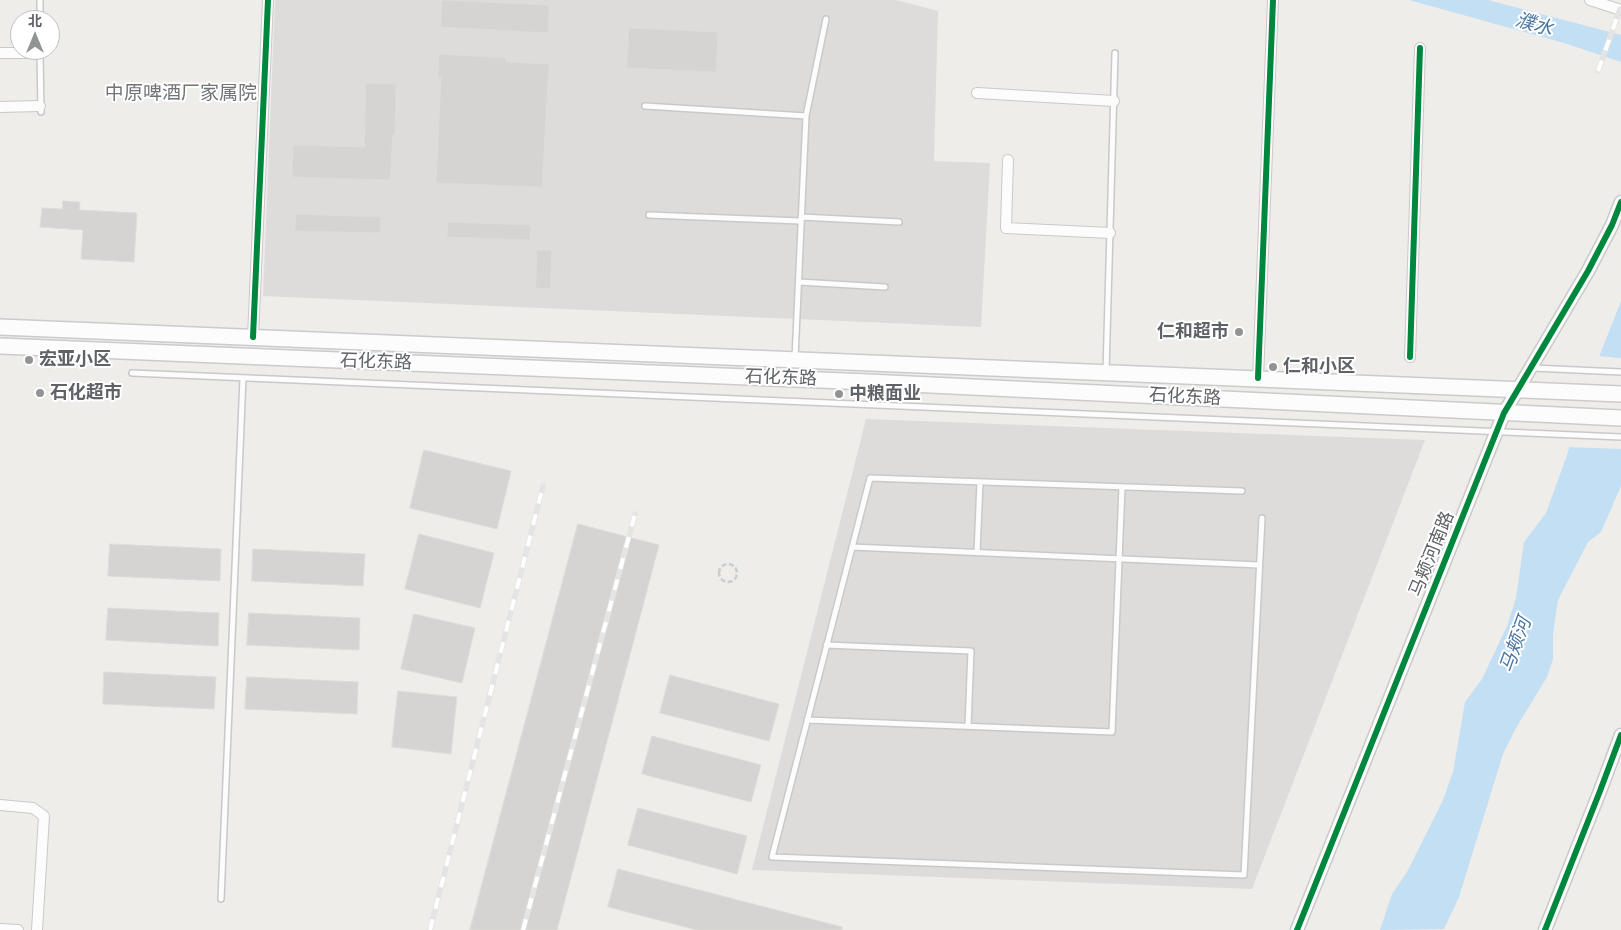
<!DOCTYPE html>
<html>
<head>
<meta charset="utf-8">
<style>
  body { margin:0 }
  #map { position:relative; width:1621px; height:930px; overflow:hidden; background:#eeedea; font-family:"IBM Plex Sans","Noto Sans SC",sans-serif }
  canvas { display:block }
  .north { position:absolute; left:10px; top:10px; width:50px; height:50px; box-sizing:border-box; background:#fff; border:1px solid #bfc0c2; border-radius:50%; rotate:0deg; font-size:14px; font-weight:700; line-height:20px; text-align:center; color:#5f6267 }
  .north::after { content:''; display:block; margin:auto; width:18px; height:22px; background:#919395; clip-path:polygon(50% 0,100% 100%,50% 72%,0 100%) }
</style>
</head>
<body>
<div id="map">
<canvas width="1621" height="930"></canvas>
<div class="north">北</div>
</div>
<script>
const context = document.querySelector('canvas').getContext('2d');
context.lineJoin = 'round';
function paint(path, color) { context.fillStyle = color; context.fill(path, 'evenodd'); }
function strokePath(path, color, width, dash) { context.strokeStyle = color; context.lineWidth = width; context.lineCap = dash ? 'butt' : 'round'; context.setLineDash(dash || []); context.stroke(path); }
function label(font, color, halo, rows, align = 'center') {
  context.font = font + ' "IBM Plex Sans","Noto Sans SC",sans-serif'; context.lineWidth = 4; context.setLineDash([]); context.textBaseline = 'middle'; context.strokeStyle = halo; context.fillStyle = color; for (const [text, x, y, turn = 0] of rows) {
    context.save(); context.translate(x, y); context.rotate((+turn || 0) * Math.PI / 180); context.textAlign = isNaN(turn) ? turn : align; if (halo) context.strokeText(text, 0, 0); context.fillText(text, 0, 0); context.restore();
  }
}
paint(new Path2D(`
  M275 0H896L938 11 934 161 990 163 981 327 263 296Z
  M866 419 1425 440 1252 889 752 870Z`), '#dedcda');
paint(new Path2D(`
  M1409 0H1488L1621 35V62L1564 43Z
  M1621 301V486L1601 532 1588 542 1558 600 1553 634V659L1547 677 1516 728 1503 754 1459 897 1444 929 1380 930 1392 894 1407 872 1443 800 1453 772 1465 702 1482 679 1507 626 1516 598 1524 542 1546 513 1567 455 1588 385Z`), '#c3dff4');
paint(new Path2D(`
  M1597 356 1621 358V449L1566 447 1586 384Z`), '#eeedea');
const building = new Path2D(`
  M442 0 549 5 548 33 441 27Z
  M629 28 718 32 716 72 627 68Z
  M439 54 506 58V62L549 64 542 187 436 183 441 77H438Z
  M366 83 396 84 395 135H393L390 180 292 177 293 145 364 147Z
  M63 201 80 202 79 210 137 213 134 262 81 259 83 230 40 227 42 208 62 209Z
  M296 214 381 217 380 233 295 231Z
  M448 222 531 225 530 240 447 237Z
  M537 250H552L550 289 536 288Z
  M424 450 511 471 497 529 410 508Z
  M578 524 659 545 557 930H470Z
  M419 534 494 553 480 608 405 589Z
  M110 544 221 549 220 581 108 576Z
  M253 549 365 554 363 586 252 581Z
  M108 608 219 613 218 646 106 640Z
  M249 613 360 618 359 650 247 645Z
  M414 614 475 628 462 683 401 669Z
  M104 672 216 677 214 709 103 704Z
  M670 675 779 704 769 741 660 713Z
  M247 677 358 682 357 714 245 709Z
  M398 691 457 697 451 754 392 747Z
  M652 736 761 765 751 802 642 774Z
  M638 808 747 836 737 874 628 845Z
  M618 869 842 927V930H697L608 907Z`);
paint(building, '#d5d4d2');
strokePath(building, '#dedcd9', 1);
const service = new Path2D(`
  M40 0V20
  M40 53 41 112
  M645 106 806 116
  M649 215 801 221
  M801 217 899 222
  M799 282 885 287
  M795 358 806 116 826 19
  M1533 368 1621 372
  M1106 371 1115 53
  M132 373 1621 437
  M1242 491 870 478 772 857 1244 875 1262 518
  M852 547 1259 565
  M977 553 980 482
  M826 645 971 651 968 726
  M807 720 1112 732 1122 487
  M221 899 243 378`);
const minor = new Path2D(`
  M1590 0 1621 10
  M0 53H40
  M977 93 1114 101
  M0 107 40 106
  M1008 160 1006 228 1110 233
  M253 337 268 0
  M1410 357 1420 48
  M1258 378 1273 0
  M0 805 33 808 44 816 37 930
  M0 929 18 930`);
const tertiary = new Path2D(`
  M1297 930 1504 413 1588 271 1612 225 1621 202
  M1545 930 1600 791 1621 735`);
const secondary = new Path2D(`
  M0 327 1621 394
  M0 346 868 382 1621 418`);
strokePath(service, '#c9c9c9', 8);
strokePath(minor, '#c9c9c9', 12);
strokePath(tertiary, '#c9c9c9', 15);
strokePath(secondary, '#cbcbcb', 18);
strokePath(new Path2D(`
  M719 573a9 9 0 1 1 18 0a9 9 0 1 1-18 0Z`), '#cacecc', 2.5, [5, 2.5]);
strokePath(service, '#fcfcfc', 5);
strokePath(minor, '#fcfcfc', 10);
strokePath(tertiary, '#fcfcfc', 12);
strokePath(secondary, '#fcfcfc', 15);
const rail = new Path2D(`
  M1598 71 1620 9
  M430 930 543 486
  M523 930 635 514`);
strokePath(rail, '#e3e4e3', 5.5);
strokePath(rail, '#fff', 4, [11]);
strokePath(new Path2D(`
  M253 337 268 0
  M1410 357 1420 48
  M1258 378 1273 0
  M1297 930 1504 413 1588 271 1612 225 1621 202
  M1545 930 1600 791 1621 735`), '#00873e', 6);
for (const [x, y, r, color] of [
  [1239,332,5,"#919395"],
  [29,360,5,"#919395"],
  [1273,367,5,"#919395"],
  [40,393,5,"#919395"],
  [839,394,5,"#919395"]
]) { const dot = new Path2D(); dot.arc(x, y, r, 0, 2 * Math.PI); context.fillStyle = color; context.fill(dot); strokePath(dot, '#fff', 2); }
label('bold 18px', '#5f6267', '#fff', [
  ["仁和超市",1229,332,"right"],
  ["宏亚小区",39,360],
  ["仁和小区",1283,367],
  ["石化超市",50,393],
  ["中粮面业",849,394]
], 'left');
label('18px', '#5f6267', '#fff', [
  ["石化东路",376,362,2],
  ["石化东路",781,378,2],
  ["石化东路",1185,397,3],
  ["马颊河南路",1432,554,-68]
]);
label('italic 19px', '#4a75a1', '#fff', [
  ["濮水",1534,25,16],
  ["马颊河",1516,645,-70]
]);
label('19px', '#707478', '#fff', [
  ["中原啤酒厂家属院",181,94]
]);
</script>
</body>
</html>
